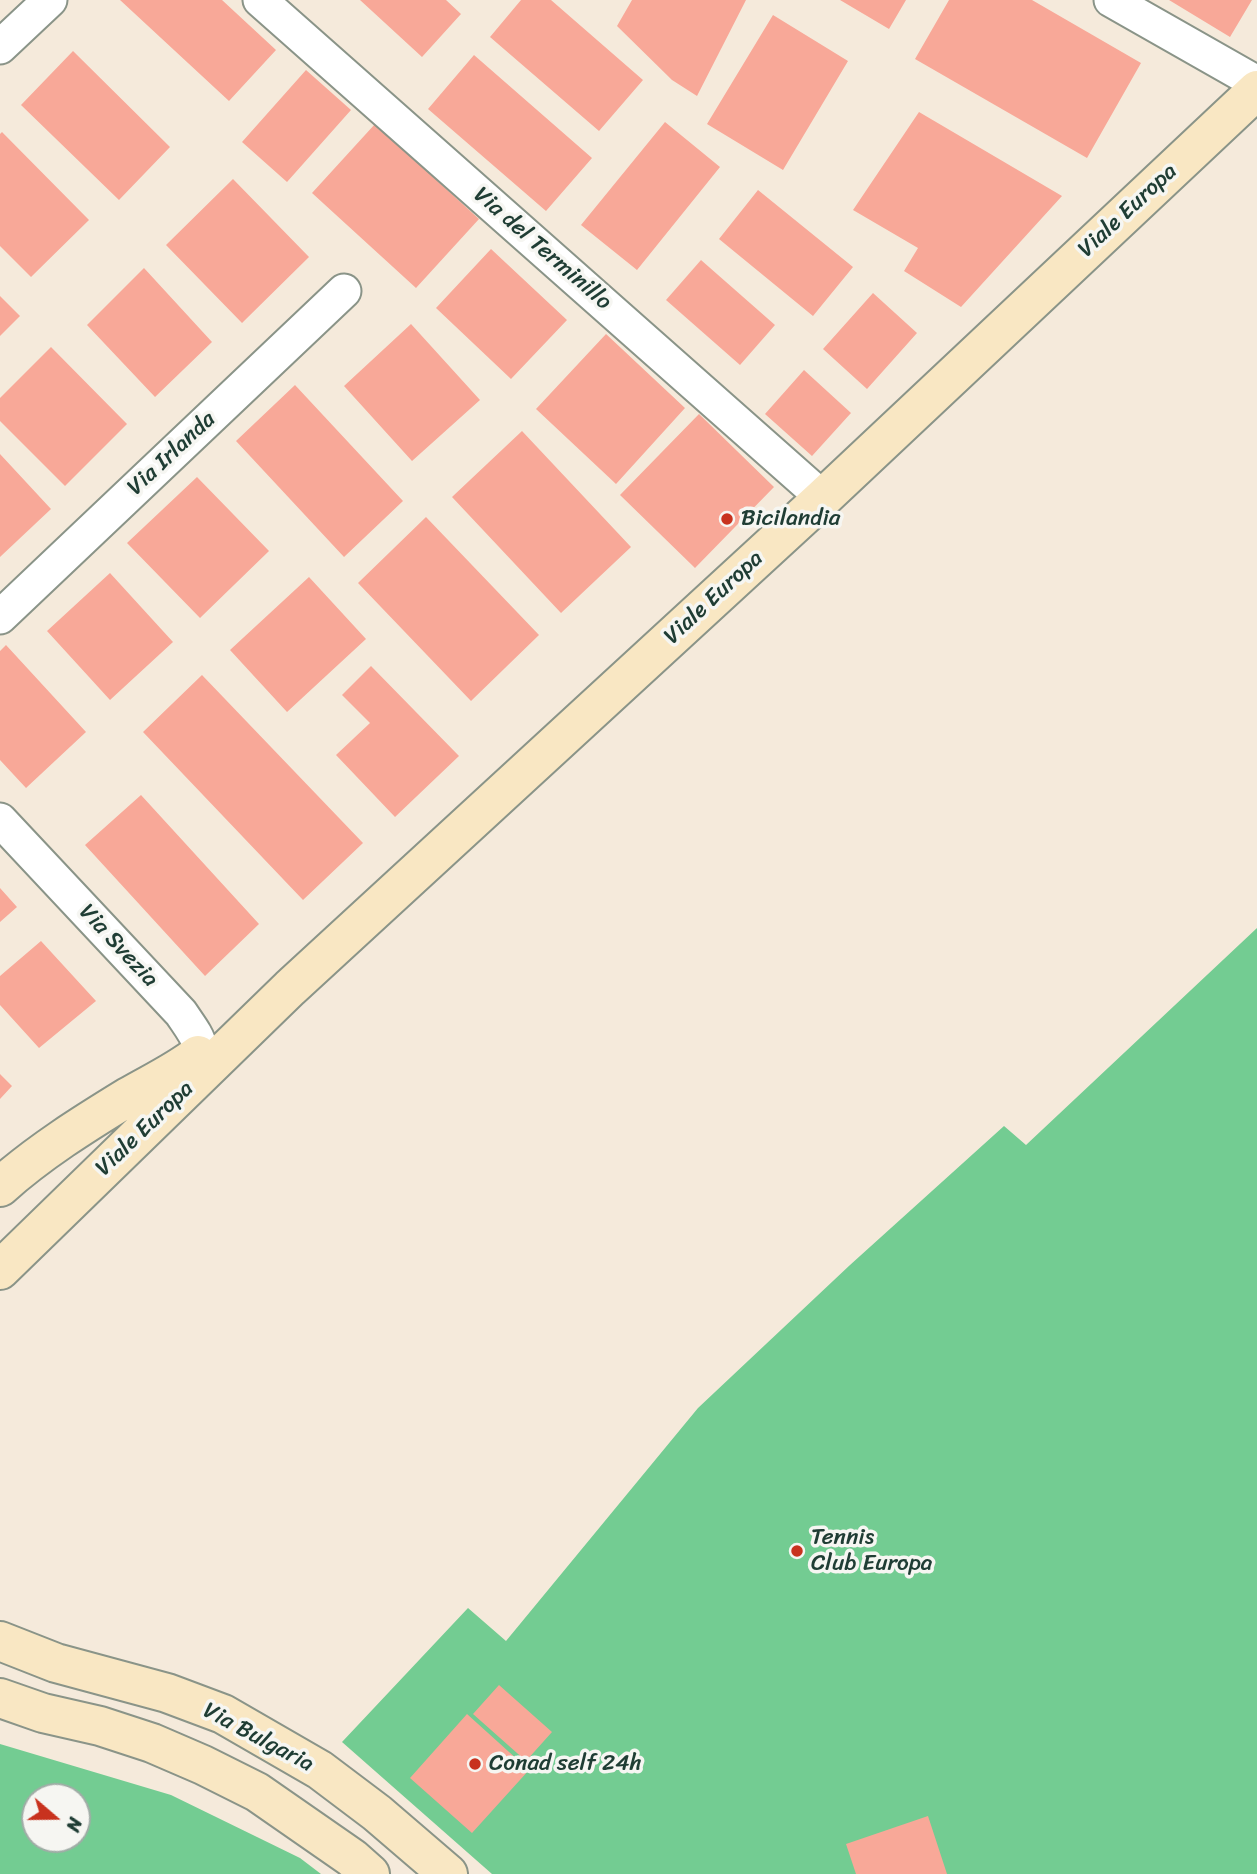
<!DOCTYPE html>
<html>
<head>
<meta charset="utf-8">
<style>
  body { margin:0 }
  #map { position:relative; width:1257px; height:1874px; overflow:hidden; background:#f5eadb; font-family:Sriracha,sans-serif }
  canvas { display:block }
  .north { position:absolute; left:21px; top:1783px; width:70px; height:70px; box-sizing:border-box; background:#f6f6f2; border:2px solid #a0aca6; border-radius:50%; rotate:110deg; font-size:19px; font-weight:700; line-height:28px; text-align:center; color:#1f3d34 }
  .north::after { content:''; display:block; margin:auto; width:24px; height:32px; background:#c8321e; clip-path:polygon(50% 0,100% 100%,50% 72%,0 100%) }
</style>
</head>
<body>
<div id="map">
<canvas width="1257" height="1874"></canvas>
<div class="north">N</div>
</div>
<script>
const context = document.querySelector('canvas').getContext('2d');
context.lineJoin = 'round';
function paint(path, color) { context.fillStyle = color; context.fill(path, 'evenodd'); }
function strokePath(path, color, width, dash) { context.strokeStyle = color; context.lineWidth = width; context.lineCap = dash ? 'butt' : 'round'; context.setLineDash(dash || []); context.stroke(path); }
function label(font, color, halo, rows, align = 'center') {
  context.font = font + ' Sriracha,sans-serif'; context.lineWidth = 7; context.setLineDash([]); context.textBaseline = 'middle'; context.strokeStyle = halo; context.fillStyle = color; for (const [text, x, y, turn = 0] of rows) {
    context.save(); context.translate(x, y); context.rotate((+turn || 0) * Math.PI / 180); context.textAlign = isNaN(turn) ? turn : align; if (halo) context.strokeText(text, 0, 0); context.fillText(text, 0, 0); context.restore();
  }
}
paint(new Path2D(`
  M1257 928V1874H492L342 1742 468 1608 506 1641 698 1408 850 1265 1004 1126 1026 1145Z
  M0 1744 171 1795 300 1858 321 1874H0ZM35 1797H77V1839H35Z`), '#73cc92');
paint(new Path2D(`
  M120 0H222L276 50 229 101Z
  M360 0H446L461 14 422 57Z
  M521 0H551L643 80 599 131 490 37Z
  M632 0H746L697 96 672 80 617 26Z
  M840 0H906L889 29Z
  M949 0H1032L1141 63 1087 158 915 59Z
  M1169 0H1252L1230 37Z
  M773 15 848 61 783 170 707 124Z
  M73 51 170 147 119 200 21 105Z
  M474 55 592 158 546 211 428 109Z
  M306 70 351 110 287 182 242 142Z
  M919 112 1062 196 961 307 904 271 918 248 853 210Z
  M665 122 720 167 637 270 581 225Z
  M375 124 479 219 416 288 312 193Z
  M2 132 89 220 31 277 0 246V134Z
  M233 179 309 257 242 323 166 245Z
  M758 190 853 267 813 316 719 239Z
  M491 249 567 320 511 379 436 308Z
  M701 260 775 325 740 365 666 300Z
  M144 268 212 342 155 397 87 325Z
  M873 293 917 333 867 389 823 349Z
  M0 296 20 316 0 336Z
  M411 324 480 400 412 461 344 386Z
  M606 334 685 408 616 484 536 409Z
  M51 347 127 424 65 486 0 421V398Z
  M804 370 851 413 812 456 765 414Z
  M295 385 403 501 344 557 236 441Z
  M699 414 774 487 695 568 620 495Z
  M522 431 631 547 561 613 452 497Z
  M0 454 51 509 0 557Z
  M197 477 269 551 200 618 127 543Z
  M426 517 539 635 471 701 358 583Z
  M110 573 173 642 110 700 47 631Z
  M309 577 366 639 287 712 230 650Z
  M6 645 86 732 26 788 0 760V651Z
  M371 666 459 756 395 817 336 755 370 723 342 695Z
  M202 675 363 843 303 900 143 732Z
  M141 795 259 924 205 976 85 845Z
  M0 888 17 907 0 922Z
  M41 941 96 1001 39 1048 0 1005V976Z
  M0 1074 12 1086 0 1099Z
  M499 1685 552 1732 526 1761 473 1714Z
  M467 1714 529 1770 472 1833 410 1778Z
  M928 1816 947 1874H856L846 1844Z`), '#f8a898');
const street = new Path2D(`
  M260 0 823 498
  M1111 0 1257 83
  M0 47 50 0
  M0 617 344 291
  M0 820 181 1013C200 1041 207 1046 193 1080`);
const secondary = new Path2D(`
  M0 1187C39 1152 84 1124 128 1097 152 1083 176 1072 198 1055
  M0 1270 290 988 823 498 1257 90
  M0 1641 56 1663 167 1693 223 1714 320 1770 377 1813 448 1874
  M0 1698 43 1713 100 1726 152 1743 203 1765 257 1792 352 1858 370 1874`);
strokePath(street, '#8a9488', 37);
strokePath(secondary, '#8a9488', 42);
strokePath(street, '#fff', 33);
strokePath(secondary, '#f9e7c3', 38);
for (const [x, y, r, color] of [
  [727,519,7,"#c8321e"],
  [797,1551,7,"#c8321e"],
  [475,1764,7,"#c8321e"]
]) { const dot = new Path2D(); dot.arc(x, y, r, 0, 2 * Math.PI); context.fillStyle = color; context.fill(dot); strokePath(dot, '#f6f6f2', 2.5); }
label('23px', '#1f3d34', '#f6f6f2', [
  ["Viale Europa",1128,211,-43],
  ["Via del Terminillo",542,249,41],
  ["Via Irlanda",172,454,-43],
  ["Viale Europa",714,598,-43],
  ["Via Svezia",118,946,47],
  ["Viale Europa",145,1129,-44],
  ["Via Bulgaria",258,1738,28]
]);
label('23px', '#1f3d34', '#f6f6f2', [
  ["Bicilandia",741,519],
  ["Tennis",811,1538],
  ["Club Europa",811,1564],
  ["Conad self 24h",489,1764]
], 'left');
</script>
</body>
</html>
